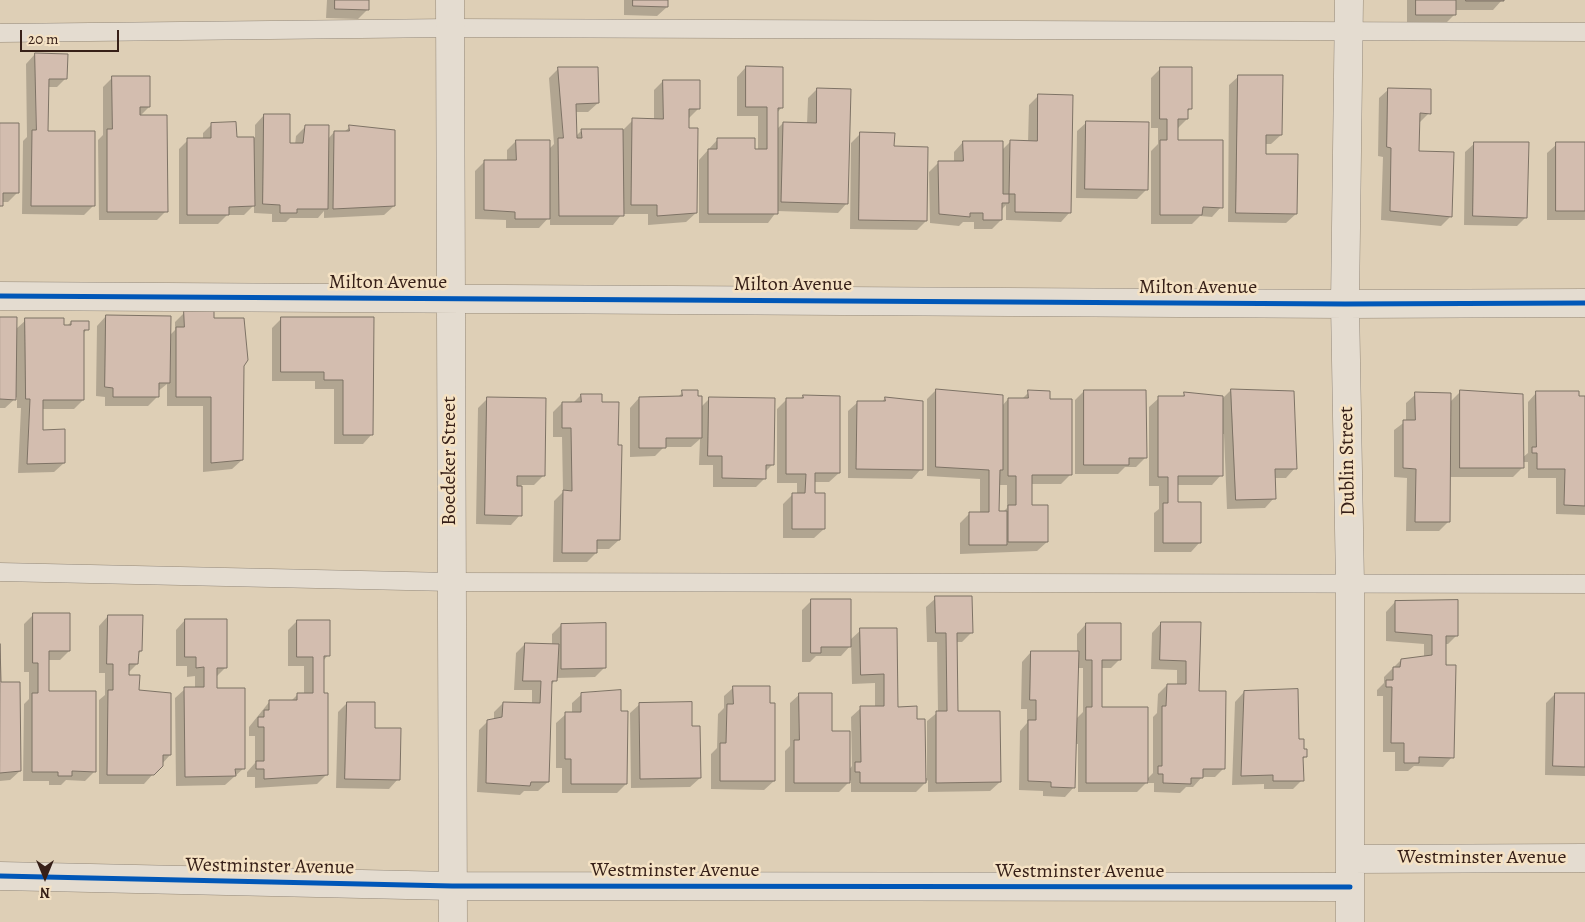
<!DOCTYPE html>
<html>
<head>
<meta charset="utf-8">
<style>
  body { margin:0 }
  #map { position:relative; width:1585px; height:922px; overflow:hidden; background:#decfb6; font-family:Alegreya,serif }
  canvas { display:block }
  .north { position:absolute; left:20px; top:852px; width:50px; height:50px; -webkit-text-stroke:4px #f5e2c4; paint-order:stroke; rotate:180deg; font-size:14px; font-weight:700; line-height:20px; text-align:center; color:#372018 }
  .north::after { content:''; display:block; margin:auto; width:18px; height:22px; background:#372018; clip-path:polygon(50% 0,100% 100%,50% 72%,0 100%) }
  .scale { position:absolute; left:20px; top:30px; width:99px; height:22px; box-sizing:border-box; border:2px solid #372018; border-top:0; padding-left:6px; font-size:15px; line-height:18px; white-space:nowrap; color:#372018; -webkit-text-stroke:4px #f5e2c4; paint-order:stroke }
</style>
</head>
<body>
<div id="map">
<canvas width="1585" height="922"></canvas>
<div class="north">N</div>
<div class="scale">20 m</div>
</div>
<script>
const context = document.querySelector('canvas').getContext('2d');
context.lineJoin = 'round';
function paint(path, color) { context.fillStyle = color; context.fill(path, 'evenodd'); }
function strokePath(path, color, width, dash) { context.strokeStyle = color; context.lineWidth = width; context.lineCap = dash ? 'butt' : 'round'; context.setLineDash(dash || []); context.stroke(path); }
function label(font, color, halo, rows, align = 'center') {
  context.font = font + ' Alegreya,serif'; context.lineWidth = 5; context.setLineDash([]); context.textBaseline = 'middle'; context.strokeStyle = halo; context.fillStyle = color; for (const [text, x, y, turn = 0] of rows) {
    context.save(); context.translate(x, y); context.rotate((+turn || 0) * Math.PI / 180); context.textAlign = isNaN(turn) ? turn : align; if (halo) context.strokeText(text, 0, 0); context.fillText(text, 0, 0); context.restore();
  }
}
paint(new Path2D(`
  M327 0H368V9L358 19 326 18Z
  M624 0H667V7L657 16 624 15Z
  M1407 0H1502L1493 10H1455V14L1445 24H1407Z
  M35 54 66 78 57 87H47V132L93 206 84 215 22 214 23 141 27 137 26 64Z
  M746 67 782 107 777 113V129L783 123 807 124 808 98 817 89 847 203 838 213 777 211 768 223H699V160L718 139 758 150V116H737V77Z
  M559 68 598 103 588 112H575V137L582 130H623L633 120H654V90L663 81 698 109 688 119 696 213 686 222 648 225V214H622L613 225H550V216L539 228H506V220L475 219V171L484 162H507V150L516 141 548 150 554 144 549 78Z
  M1161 68 1191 108 1187 112V119L1177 129V141L1221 207 1212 217 1200 216 1192 224H1151V151L1158 144V128H1151V78Z
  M1239 76 1281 135 1271 144H1265V155L1296 214 1286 223 1228 222 1229 85Z
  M112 78 149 107 140 116 166 211 157 220H99L98 140 103 135V87Z
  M1389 89 1429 113 1419 123 1418 152 1451 216 1441 226 1381 220 1383 157 1378 156 1379 98Z
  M1038 96 1070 212 1061 222 1006 220V205L1001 210V220L992 229H974V222H963L959 226 930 223 929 172 939 162H954V152L963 142 1002 150 1011 141 1028 142 1029 105Z
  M264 115 288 145H295L296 136 306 126 328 139 334 132H344L350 127 394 206 384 215 324 218V211L318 218H290L286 222H272V214L254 213V205L244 215H227L218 224H179V149L188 140H203V133L212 124 236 138H255V125Z
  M1087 122 1146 190 1137 199 1076 198 1077 131Z
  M0 125 18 192 8 202H2L0 207Z
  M861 133 893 147 926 221 917 230 850 229 851 143Z
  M1475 143 1526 217 1517 226 1464 225 1465 152Z
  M1557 144H1585V220H1547V153Z
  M184 313 242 365V460L232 469 203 472V406H167V384L157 392V397L148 406H105V397L96 396 97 326 106 316 169 336 175 330V322Z
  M0 318 16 329 26 320 63 326H67L71 322 87 329 83 334V400L74 409H42V431L64 463 54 472 18 473 21 408H17V397L5 408H0Z
  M281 319H373L372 434 363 444H334V389H315V381H272V328Z
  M936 390 1002 406 1008 399 1021 400 1029 392 1048 400 1070 475 1061 484H1031V507L1047 542 1037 551 960 554V523L969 514H980V479L927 476V399ZM998 485H1007V508L1002 513H998Z
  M1231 390 1295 468 1286 478H1274V498L1265 508 1227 509 1224 434H1221V475L1212 485H1176V503L1200 542 1191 552H1154V513L1159 509V486H1149V407L1159 398H1181L1185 394 1221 400Z
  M1084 391 1145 458 1136 467H1125L1118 474H1075V400Z
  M1461 391 1522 458 1528 453V402L1537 392 1585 397V515L1556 514V478H1528V462H1522V468L1513 477H1449V521L1439 531H1406L1407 478 1394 477V430L1406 421V403L1416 394 1450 402Z
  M683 392 696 397 701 407 709 399 773 464 765 472V478L756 487H713V465H699L700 439 691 447H664L655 456 630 457V408L639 398H677Z
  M581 395 601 403 617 446 619 540 609 549H596V553L587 562H553L554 501 563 492 562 437H553V412L562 403H573Z
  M803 396 839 473 829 482H814V494L824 529 814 538H783V504L792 495H797V483H777V409L787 399H800Z
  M885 398 921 469 912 479 848 478V411L858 402H882Z
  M487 399 544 475 534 485H521L520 515 511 525 476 524 478 408Z
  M936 598 972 632 962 642H956V713L1000 782 990 791 928 792V780L916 792H851V780L839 792H785V751L790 746V703L800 694 830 733 849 770 852 766 851 717 861 708H875V683L852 684 851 645 841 656H816L810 662H802V610L812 600 850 640 861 630 896 629 897 708 925 778H927V721L938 712 937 642H927L926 607Z
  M1395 602 1457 635 1448 644H1445L1452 757 1443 767 1414 766 1408 771H1395V752H1383V696H1377V690L1384 683V677L1401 660 1424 657V644L1386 641V612Z
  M34 614 69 651 60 660H48V692L95 771 85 781 66 780 61 785H49V781H23L24 704 29 699V672H24V624Z
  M108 616 141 651 137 655V664L127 674 170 755 144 784H99V700L105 695V673H99V626Z
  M185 620 226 667 216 677V690L244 768 225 785 176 786 175 698 185 689 195 688V676L187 677V666H176V630Z
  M297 621 328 655 323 661 327 774 317 784 255 788V777H247V772L255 763V736H249V727L270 701H291L298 694H304V666H288V630Z
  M1161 623H1199L1198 692 1224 768 1215 777H1202L1193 787H1186L1180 793 1154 792V783H1149V780L1137 792H1078V744H1075L1074 787 1065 797 1043 796V791L1019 790 1020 731 1027 723V709H1021L1022 662 1031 652 1077 653V634L1086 624 1120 659 1111 668H1100L1101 708 1146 780 1153 773V717L1157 713 1158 694 1167 685H1177V670L1151 669 1152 633ZM1077 668H1083V712L1076 719Z
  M561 625 604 668 595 677 556 678 551 686 548 782 538 791H524L520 795 477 792 479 730 488 721 494 720V712L503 703 532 704V690H514L516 653 525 644 552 645V634Z
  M0 683 20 771 10 780 0 781Z
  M734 687 774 781 764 790 711 789V754L717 748 718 714 724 708V696Z
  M1244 692 1297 740 1306 756 1302 760V780L1293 789H1264V784L1232 785 1235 702Z
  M582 694 620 713 626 784 617 793H562V768H556V723L566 714H572V703Z
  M1555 694 1585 695V776L1545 775 1546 703Z
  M347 703 398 779 389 789 336 788 338 712Z
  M640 704 691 727 700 778 690 787 631 788 630 713Z`), '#0003');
const building = new Path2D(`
  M335 0H369V10L335 9Z
  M633 0H668V7L633 6Z
  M1416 0H1456V15H1416Z
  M1466 0H1504V1H1466Z
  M35 53 68 54 67 79H49L48 131H95V206H31L32 130H36Z
  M746 66 783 67V108H778V214H708V149H717V138H755V149H767V107H746Z
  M558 67H598L599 103 576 104 577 138H582L581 129H623L624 216H559L558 138H563Z
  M1160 67H1192V109H1188V119H1178V140H1223V208L1203 207 1202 215H1160V140H1167V119H1160Z
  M1238 75H1283L1282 135H1266V154H1298L1297 214 1236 213Z
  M112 76H150V107H140V115H167L168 212H107V129H112Z
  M663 80H700V109H689V128H698L697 213 657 216V205H631L632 118 663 119Z
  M817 88 851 89 848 204 781 202 783 122 816 123Z
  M1388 88 1431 89V114L1420 113 1419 151 1454 152 1452 217 1390 211 1391 148 1387 147Z
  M1038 94 1073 95 1071 213 1015 212V194H1009L1010 140 1037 141Z
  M264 114H290V143H303L305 125H329L328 209H297V213H280V205L263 204Z
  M1086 121 1149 122 1148 190 1085 189Z
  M236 122 237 137H254L255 206 229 207V215H187V138H211V123Z
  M0 123H19V193H3V206H0Z
  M349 125 395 130V206L333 209 334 131H349Z
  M860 132 895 133 894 146 928 147 927 221 859 220Z
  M516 140H550V219H515V212L484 210V160H516Z
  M963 141H1003V194H1009V203H1002V220H983V213H970V217L939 214 938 161H963Z
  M1474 142H1529L1527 218 1473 216Z
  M1556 142H1585V211H1556Z
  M184 311H214V318H244L248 360 244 366 243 460 211 463V397H176V327H184Z
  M106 315 171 316 170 383H159V397H113V388L105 387Z
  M0 317H17L16 400 0 399Z
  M281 317H374L373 435H343V380H324V372H281Z
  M25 318H64V325H71V321H89V330H84V400H43V430L65 429V463L27 464 30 399H26Z
  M936 389 1003 395V470H1000L999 511H1007V545H969V512H989V470L936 467Z
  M1231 389 1294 391 1297 469H1275L1276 499 1236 500Z
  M682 390H698V396H702V438H666V448H639V397L682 396Z
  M1028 390 1050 391V399H1072V475H1032V505H1048V542H1008V505H1016V476H1008V398H1028Z
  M1084 390H1146L1147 458H1129V465H1084Z
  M1460 390 1523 394 1524 468H1460Z
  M1536 391H1579V396H1585V506L1564 505 1565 469H1537V453H1532V447H1536Z
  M1184 392 1223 396V476H1178V502H1201V543H1163V503H1168V477H1158V396H1184Z
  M1415 392 1451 393 1450 522H1415L1416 469 1403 468V420H1415Z
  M581 394H602V402H619L618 445H622L620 540H597V553H562L563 490 572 491 571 428H562V402H581Z
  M803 395 840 396V473H815V493H825V529H792V493H805L806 474H786V398H803Z
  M487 397 546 398 545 476H517V486H522V516L485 515Z
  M709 397 775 398 774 465H766V479L722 478V456H708Z
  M885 397 923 401V470L856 469 857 401H885Z
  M935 596H972L973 633H957L958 711H1000L1001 782 936 783V711H947L946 633H936Z
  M811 599H851V647H821V653H811Z
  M1458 600V636H1446V665H1456L1454 758 1419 757V763H1404V743H1391L1392 687H1386V680H1393V667H1400L1401 659 1432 655V635L1395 632V601Z
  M33 613H70V651H49V691H96V772L72 771V776H58V772H32V693H38V663H33Z
  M108 615H143L142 651H139L138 664H129V675H140L139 690 171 693V755H163V766L154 775H107L108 690H113V664H107Z
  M185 619H227V668H217V688H245V769H235L236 776 185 777 184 687H204V667L196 668V657H185Z
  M297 620H330V656H324V693H328V775L264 779V769H256V761H264V727H258V717H264V710H269V700H297V693H313V657H297Z
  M1161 622H1201L1199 691H1226L1225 769H1203V778H1191V784L1163 783V774H1158V766H1162V706H1166L1167 684H1186V661L1160 660Z
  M606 623V668L561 669V624Z
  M1086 623H1121V660H1102V707H1148V783H1086V707H1092V660H1086Z
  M860 628H897L898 707 917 706V719H925L926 783H860V772H855V762H861L860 706H884V674L861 675Z
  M525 643 559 644 557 681H552L549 782H531L530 786 486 783 487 720 502 717 503 702 540 703 541 681H523Z
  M0 644 1 682H20L21 771 0 773Z
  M1031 651H1079L1075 788 1051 787V782L1028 781V720H1036V700H1030Z
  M733 686H770V703H775V781H720V743H726L727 704H733Z
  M1298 689 1299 739H1304V749H1307V757H1303L1304 781H1273V775L1241 776 1244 691Z
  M621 690V711H628L627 784H571V759H565V712H581V693Z
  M799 693H832V731H850V783H794V740H799Z
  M1555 693H1585V767L1553 766Z
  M347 702H375V728H401L400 780 345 779Z
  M692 702V726H700L701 778 640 779 639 703Z`);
paint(building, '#d3bdaf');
strokePath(building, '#7d7265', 1);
const service = new Path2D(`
  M0 33 450 28 1585 32
  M0 572 451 582 1585 584`);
const minor = new Path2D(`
  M450 0 453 922
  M1349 0 1345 304 1350 584V922
  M0 296 1345 304 1585 303
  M1350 859 1585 858
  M0 876 452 886 1350 887`);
strokePath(service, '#94897a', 19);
strokePath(minor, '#94897a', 29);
strokePath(service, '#e4dcd0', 18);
strokePath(minor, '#e4dcd0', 28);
strokePath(new Path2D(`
  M0 296 1345 304 1585 303
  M0 876 452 886 1350 887`), '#0057b8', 5);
label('20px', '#372018', '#f5e2c4', [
  ["Milton Avenue",388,283],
  ["Milton Avenue",793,285],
  ["Milton Avenue",1198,288],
  ["Boedeker Street",450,461,-90],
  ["Dublin Street",1348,461,-91],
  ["Westminster Avenue",1482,858],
  ["Westminster Avenue",270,867,1],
  ["Westminster Avenue",675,871],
  ["Westminster Avenue",1080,872]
]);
</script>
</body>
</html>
